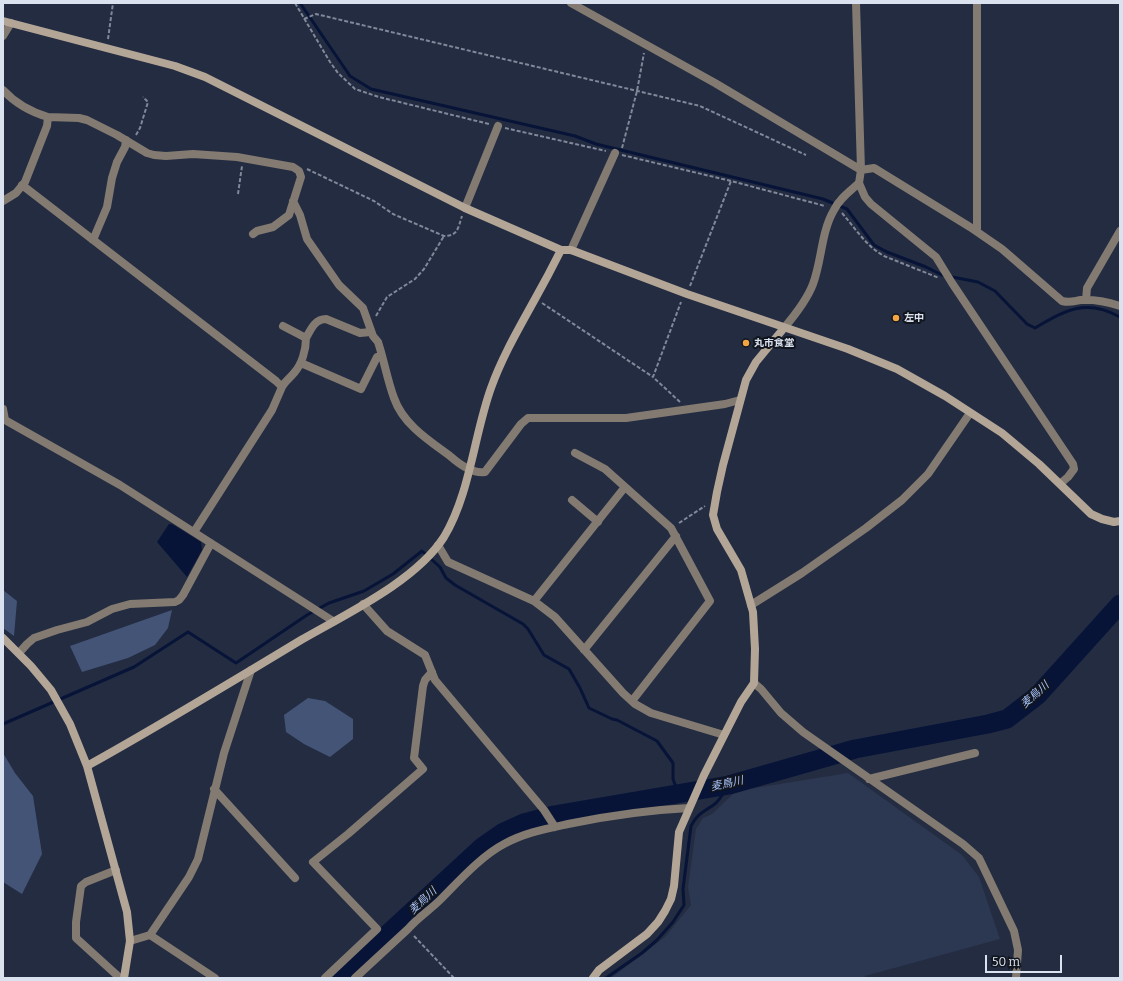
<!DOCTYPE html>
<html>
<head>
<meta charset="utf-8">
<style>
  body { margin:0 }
  #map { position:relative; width:1123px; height:981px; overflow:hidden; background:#232c41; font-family:Bitter,serif }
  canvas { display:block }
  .frame { position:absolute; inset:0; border:4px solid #dbe2ef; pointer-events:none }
  .scale { position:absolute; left:985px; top:955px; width:77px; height:18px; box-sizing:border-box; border:2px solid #dbe2ef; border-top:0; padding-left:5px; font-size:12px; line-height:14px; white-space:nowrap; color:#dbe2ef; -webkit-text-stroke:3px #11151e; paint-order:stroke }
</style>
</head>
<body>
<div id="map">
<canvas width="1123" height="981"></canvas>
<div class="frame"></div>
<div class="scale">50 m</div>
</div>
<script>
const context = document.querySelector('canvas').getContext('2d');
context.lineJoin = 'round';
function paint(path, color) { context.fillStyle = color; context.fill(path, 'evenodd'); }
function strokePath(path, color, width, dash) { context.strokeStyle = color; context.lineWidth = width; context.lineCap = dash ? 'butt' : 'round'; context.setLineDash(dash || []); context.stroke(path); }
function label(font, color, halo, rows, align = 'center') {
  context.font = font + ' Bitter,"Noto Sans JP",serif'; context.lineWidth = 4; context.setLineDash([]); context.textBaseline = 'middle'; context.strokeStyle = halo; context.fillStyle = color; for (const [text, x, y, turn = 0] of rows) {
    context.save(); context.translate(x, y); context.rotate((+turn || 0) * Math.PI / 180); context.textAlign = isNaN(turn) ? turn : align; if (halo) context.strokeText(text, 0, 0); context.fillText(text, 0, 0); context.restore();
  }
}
paint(new Path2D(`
  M848 773 962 855 979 877 1000 939 865 976 864 978H611L665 937 691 905 688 887 696 829 703 818 712 814 736 791Z`), '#2c3751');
paint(new Path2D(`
  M3 590 17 601 14 636 3 628Z
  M172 610 168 628 155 645 128 658 82 672 70 646Z
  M308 698 325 701 353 719V739L330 757 304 744 286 732 284 715Z
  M3 753 15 773 33 796 42 854 22 894 3 882Z`), '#445477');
paint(new Path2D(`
  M169 524H172L201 542 202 550 187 577 157 542Z`), '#071438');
strokePath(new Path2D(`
  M300 3 350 76 371 89 575 136 596 144 823 199 847 209 874 245 887 252 926 267 942 275 978 282 995 291 1027 324 1035 328C1066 310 1086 298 1120 317
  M3 724 134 667 188 632 236 663 307 615 329 603 364 591 393 574 422 551 440 567 446 578 455 585 523 624 528 629 544 655 569 669 580 688 589 708 612 719 617 720 657 741 673 763V779L678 793
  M606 978 642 953 657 940 673 922 684 905 683 889 691 826C698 812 705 812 716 803 721 798 725 790 729 785`), '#071438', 3);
strokePath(new Path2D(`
  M340 978 482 847 502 833 524 823 554 815 729 785 855 749 988 724 1007 719 1038 695 1120 604`), '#071438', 19);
strokePath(new Path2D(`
  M295 3 330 62 338 73 355 89 379 97 489 124
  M304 19 316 14 700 106 806 155
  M108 39 113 3
  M505 128 606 151
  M136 135 140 128 148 102 143 97
  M622 148 637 91 644 53
  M622 155 731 181 825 206
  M307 169 374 201 393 214 444 236C458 236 458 228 462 216
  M238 194 242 166
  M842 213C855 228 866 246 884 256L939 278
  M690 286 731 181
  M542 303 653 377
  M376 316 387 297 415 279 424 269 444 236
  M680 402 653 377 681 302
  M679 523 705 506
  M414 936 454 978`), '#808899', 2, [4, 2]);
strokePath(new Path2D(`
  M571 3 715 83 861 170 874 168 970 227 1002 249 1062 301C1070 303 1074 301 1081 300 1095 299 1107 302 1120 306
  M3 36 11 23
  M3 90C15 103 31 112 48 117L47 126 25 182 16 193 3 201
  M48 117 79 118 87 120 117 135 147 153 154 155 166 156 193 154 237 157 293 167 299 171 301 177 289 215 273 227 257 231 253 234
  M859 183 865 197 871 204 936 257 952 283 1073 464 1074 469 1068 477 1061 483
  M22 185 276 381 282 387 272 410 194 532
  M293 201 300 215 307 239 339 285 363 308 373 336 378 342C384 360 387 379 394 398 403 424 428 440 450 456 459 464 472 474 485 472L521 424 528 418H626L725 404 740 400
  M465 208 498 126
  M977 231V3
  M93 240 107 207 112 178 117 162 125 147 126 140
  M571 250 615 153
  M1086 300 1087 288 1120 231
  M283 326 306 338C311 329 315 319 326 319L360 333 371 332
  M784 328C795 315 807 300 813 284 822 260 821 232 834 210 839 199 850 191 859 183L861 170 856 3
  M301 363 361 389 377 357 382 356
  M282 387C285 381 290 378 294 373 302 364 306 350 306 338
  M3 409 5 420 120 485 333 621
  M575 453 605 469 671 528 710 601 632 701
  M572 500 598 522
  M438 545 448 562 534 601 555 617 623 693 635 704 651 713 724 735
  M534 601 625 487
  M363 604 387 631 425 655 435 680 544 810 555 827
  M751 605 802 573 866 528 902 500 928 474 970 413
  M584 650 676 536
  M19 653 27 644 34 638 57 630 87 622 112 609 130 604 175 602 179 600 183 595 211 543
  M754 683 761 689 781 713 803 732 963 844 979 858 1014 931 1018 950 1016 978
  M869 779 975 753
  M214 789 295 878
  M116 870 86 882 81 886 76 922V938L120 978
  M150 935 215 978
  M130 941 150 935 189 877 198 859 224 753 251 670
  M325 978 377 929 313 862 348 834 423 769 414 758 423 686 425 680 432 672
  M355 978 408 929C417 918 430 910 440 900 458 882 481 856 504 844 524 833 545 829 568 824 607 816 648 810 689 808`), '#837a71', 8);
strokePath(new Path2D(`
  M3 21 175 66 205 77 465 208 561 250H571L687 294 848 349 897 369 945 396 1002 433 1039 464 1091 514 1102 519 1114 522 1120 521
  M3 638 31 666 51 690 70 724 87 766 127 912 130 941 124 978
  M87 766C159 726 230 683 301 640 346 614 416 581 444 537 470 494 474 435 491 388 502 357 519 328 535 299 544 283 553 266 561 250
  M593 978 599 970 647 934 658 922 665 911 671 899 674 886 679 832 704 775 741 702 754 683 755 649 753 612 741 570 717 529 713 515 717 492 723 465 746 380 756 362 784 328`), '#b4a697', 8);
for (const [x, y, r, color] of [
  [896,318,4,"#f2a541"],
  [746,343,4,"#f2a541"]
]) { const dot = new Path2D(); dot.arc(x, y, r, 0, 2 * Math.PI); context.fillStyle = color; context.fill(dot); strokePath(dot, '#11151e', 1.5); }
label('bold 10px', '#dbe2ef', '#11151e', [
  ["左中",904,318],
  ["丸市食堂",754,343]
], 'left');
label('italic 11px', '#a7c1f8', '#11151e', [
  ["麦鳥川",1035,695,-42],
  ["麦鳥川",727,784,-12],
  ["麦鳥川",423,901,-43]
]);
</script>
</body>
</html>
